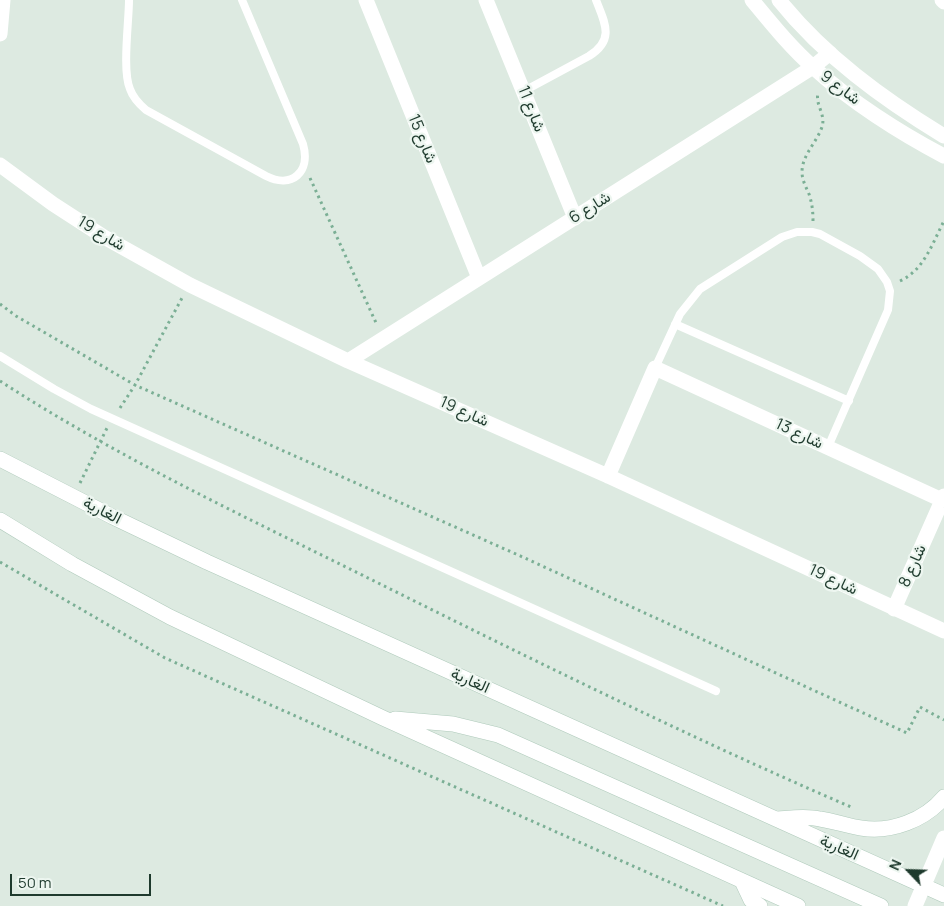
<!DOCTYPE html>
<html>
<head>
<meta charset="utf-8">
<style>
  body { margin:0 }
  #map { position:relative; width:944px; height:906px; overflow:hidden; background:#ddeae1; font-family:Manrope,sans-serif }
  canvas { display:block }
  .north { position:absolute; left:884px; top:846px; width:50px; height:50px; -webkit-text-stroke:4px #edf6f0; paint-order:stroke; rotate:294deg; font-size:14px; font-weight:700; line-height:20px; text-align:center; color:#1e3a2d }
  .north::after { content:''; display:block; margin:auto; width:18px; height:22px; background:#1e3a2d; clip-path:polygon(50% 0,100% 100%,50% 72%,0 100%) }
  .scale { position:absolute; left:10px; top:874px; width:141px; height:22px; box-sizing:border-box; border:2px solid #1e3a2d; border-top:0; padding-left:6px; font-size:15px; line-height:18px; white-space:nowrap; color:#1e3a2d; -webkit-text-stroke:4px #edf6f0; paint-order:stroke }
</style>
</head>
<body>
<div id="map">
<canvas width="944" height="906"></canvas>
<div class="north">N</div>
<div class="scale">50 m</div>
</div>
<script>
const context = document.querySelector('canvas').getContext('2d');
context.lineJoin = 'round';
function strokePath(path, color, width, dash) { context.strokeStyle = color; context.lineWidth = width; context.lineCap = dash ? 'butt' : 'round'; context.setLineDash(dash || []); context.stroke(path); }
function label(font, color, halo, rows, align = 'center') {
  context.font = font + ' Manrope,Vazirmatn,sans-serif'; context.lineWidth = 4.5; context.setLineDash([]); context.textBaseline = 'middle'; context.strokeStyle = halo; context.fillStyle = color; for (const [text, x, y, turn = 0] of rows) {
    context.save(); context.translate(x, y); context.rotate((+turn || 0) * Math.PI / 180); context.textAlign = isNaN(turn) ? turn : align; if (halo) context.strokeText(text, 0, 0); context.fillText(text, 0, 0); context.restore();
  }
}
const secondary = new Path2D(`
  M0 459 113 517 207 562 944 895
  M0 520 72 564 170 617 383 718 798 906
  M395 719 453 724 498 735 881 906
  M778 819C792 818 806 816 820 819 834 821 848 826 861 828 891 833 925 820 944 797
  M742 881 751 900 760 906`);
strokePath(secondary, '#afcabb', 16);
strokePath(new Path2D(`
  M310 178 377 325
  M813 221C813 211 812 203 809 194 806 187 802 180 802 172 802 155 817 142 822 127 826 114 815 105 818 93
  M900 281C924 270 932 244 944 221
  M0 304 16 316 135 385 516 554 907 733 920 707 944 720
  M0 381C114 455 237 513 358 573 521 654 684 735 851 807
  M120 408 135 385 182 298
  M80 483 107 428
  M0 562 165 658 723 906`), '#7baf95', 3, [2.5, 4]);
strokePath(new Path2D(`
  M129 0C129 21 122 71 130 89 133 98 139 104 146 110L266 176C292 189 311 172 303 144L242 0
  M524 91 589 56C615 40 605 23 596 0
  M675 324 849 401
  M0 356 54 389 91 409 716 691
  M655 368 680 314 700 289 782 237 797 232H812L820 234 860 256 878 269 887 282 890 291 888 310 828 447`), '#fff', 8);
strokePath(new Path2D(`
  M366 0 479 278
  M486 0 575 218
  M752 0C771 23 791 48 814 68 850 101 900 133 944 156
  M779 0C824 56 883 99 944 136
  M942 0 944 2
  M0 34 3 0
  M0 165 53 204 104 237 190 285 348 361 608 476 944 631
  M348 361 813 67 830 53
  M608 476 655 368 942 500
  M894 609 944 496`), '#fff', 15);
strokePath(new Path2D(`
  M915 906 944 838`), '#fff', 15);
strokePath(secondary, '#fff', 15);
label('16px', '#1e3a2d', '#edf6f0', [
  ["شارع 9",840,88,37],
  ["شارع 11",531,109,68],
  ["شارع 15",422,139,68],
  ["شارع 6",590,208,-32],
  ["شارع 19",101,234,31],
  ["شارع 19",464,412,24],
  ["شارع 13",799,434,25],
  ["الغارية",102,511,27],
  ["شارع 8",913,566,-66],
  ["شارع 19",833,580,25],
  ["الغارية",470,681,24],
  ["الغارية",839,848,24]
]);
</script>
</body>
</html>
